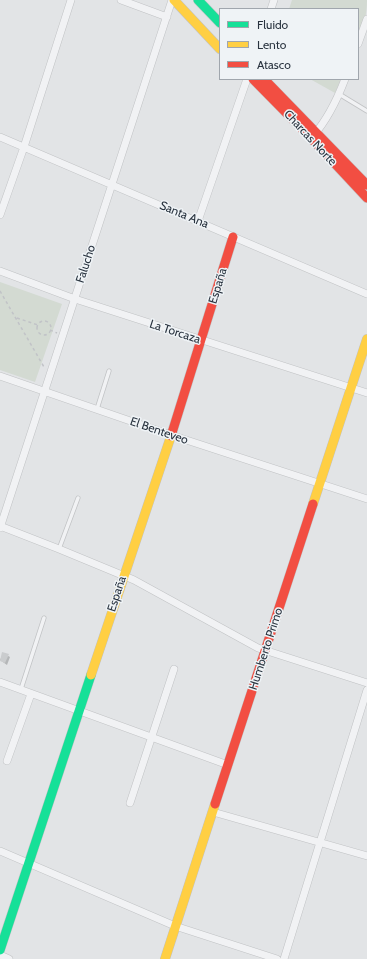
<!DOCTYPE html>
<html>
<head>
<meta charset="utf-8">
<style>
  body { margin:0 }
  #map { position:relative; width:367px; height:959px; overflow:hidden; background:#e2e4e6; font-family:Cabin,sans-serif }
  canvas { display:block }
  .legend { position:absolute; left:219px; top:8px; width:140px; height:72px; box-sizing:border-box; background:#eff3f6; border:1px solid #a0a6ad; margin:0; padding:5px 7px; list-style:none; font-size:12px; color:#29333f }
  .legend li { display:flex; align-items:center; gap:8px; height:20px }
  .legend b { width:20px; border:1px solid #a0a6ad }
</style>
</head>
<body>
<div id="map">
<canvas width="367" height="959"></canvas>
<ul class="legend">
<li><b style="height:5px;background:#16e098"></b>Fluido</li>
<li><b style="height:5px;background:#ffcf43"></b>Lento</li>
<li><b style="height:5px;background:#f24e42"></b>Atasco</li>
</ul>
</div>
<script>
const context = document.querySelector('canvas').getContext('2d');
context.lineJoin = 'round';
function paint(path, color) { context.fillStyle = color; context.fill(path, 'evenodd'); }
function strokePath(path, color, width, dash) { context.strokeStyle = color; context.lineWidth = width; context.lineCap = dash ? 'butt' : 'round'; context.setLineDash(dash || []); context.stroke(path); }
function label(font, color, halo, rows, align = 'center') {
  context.font = font + ' Cabin,sans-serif'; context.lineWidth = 3; context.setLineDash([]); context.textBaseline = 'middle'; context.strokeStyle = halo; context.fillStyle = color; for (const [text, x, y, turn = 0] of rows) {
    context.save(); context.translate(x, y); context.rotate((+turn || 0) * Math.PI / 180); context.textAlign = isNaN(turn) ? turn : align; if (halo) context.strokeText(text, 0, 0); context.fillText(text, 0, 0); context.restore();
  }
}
paint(new Path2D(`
  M292 0H367C367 14 364 26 358 39V9H289Z
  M310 79H341L335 93Z
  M0 282 62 304 35 382 0 370Z`), '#d3dad2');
paint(new Path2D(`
  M3 653 10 657 7 665 0 660Z`), '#0003');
paint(new Path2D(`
  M2 652 9 654 5 663 0 661Z`), '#caccce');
const lane = new Path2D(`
  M339 94 367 111
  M97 409 109 371
  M59 549 78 498
  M21 689 44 618`);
const street = new Path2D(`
  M121 0 167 17
  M271 9 274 0
  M358 44 367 19
  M313 136C328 119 337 100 345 79
  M0 137 367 294
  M0 215 24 147 71 0
  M198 221 247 79
  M0 271 75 299 367 393
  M0 376 171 435 367 499
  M0 526 59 549 134 580 258 648 367 683
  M0 528 172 0
  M0 682 228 765
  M7 761 31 694
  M130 803 174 669
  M213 812 367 856
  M0 851 175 926 277 959
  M0 955 9 959
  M284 959 367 690`);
const fast = new Path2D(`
  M198 0 220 23
  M0 950 91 675`);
const slow = new Path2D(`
  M174 0 220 49
  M313 504 367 339
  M91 675 171 436
  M165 959 215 804`);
const jam = new Path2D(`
  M253 79 311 138 367 198
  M264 79 367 185
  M171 436 233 237
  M215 804 313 504`);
strokePath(lane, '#c0c2c4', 5);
strokePath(street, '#c0c2c4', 8);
strokePath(fast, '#c0c2c4', 10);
strokePath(slow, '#c0c2c4', 10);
strokePath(jam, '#c0c2c4', 10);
strokePath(new Path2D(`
  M0 291 44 367
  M17 318 38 325
  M37 328a7 7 0 1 1 14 0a7 7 0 1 1-14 0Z
  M50 330 57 333`), '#c1c3c7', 1.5, [3, 3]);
strokePath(lane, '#f1f2f4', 3.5);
strokePath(street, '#f1f2f4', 7);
strokePath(fast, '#16e098', 9);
strokePath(slow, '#ffcf43', 9);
strokePath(jam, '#f24e42', 9);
label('12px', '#29333f', '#eff3f6', [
  ["Charcas Norte",310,138,47],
  ["Santa Ana",184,215,23],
  ["Falucho",86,264,-72],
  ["España",218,286,-73],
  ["La Torcaza",175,332,18],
  ["El Benteveo",159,431,19],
  ["España",117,594,-72],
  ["Humberto Primo",266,649,-72]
]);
</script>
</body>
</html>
